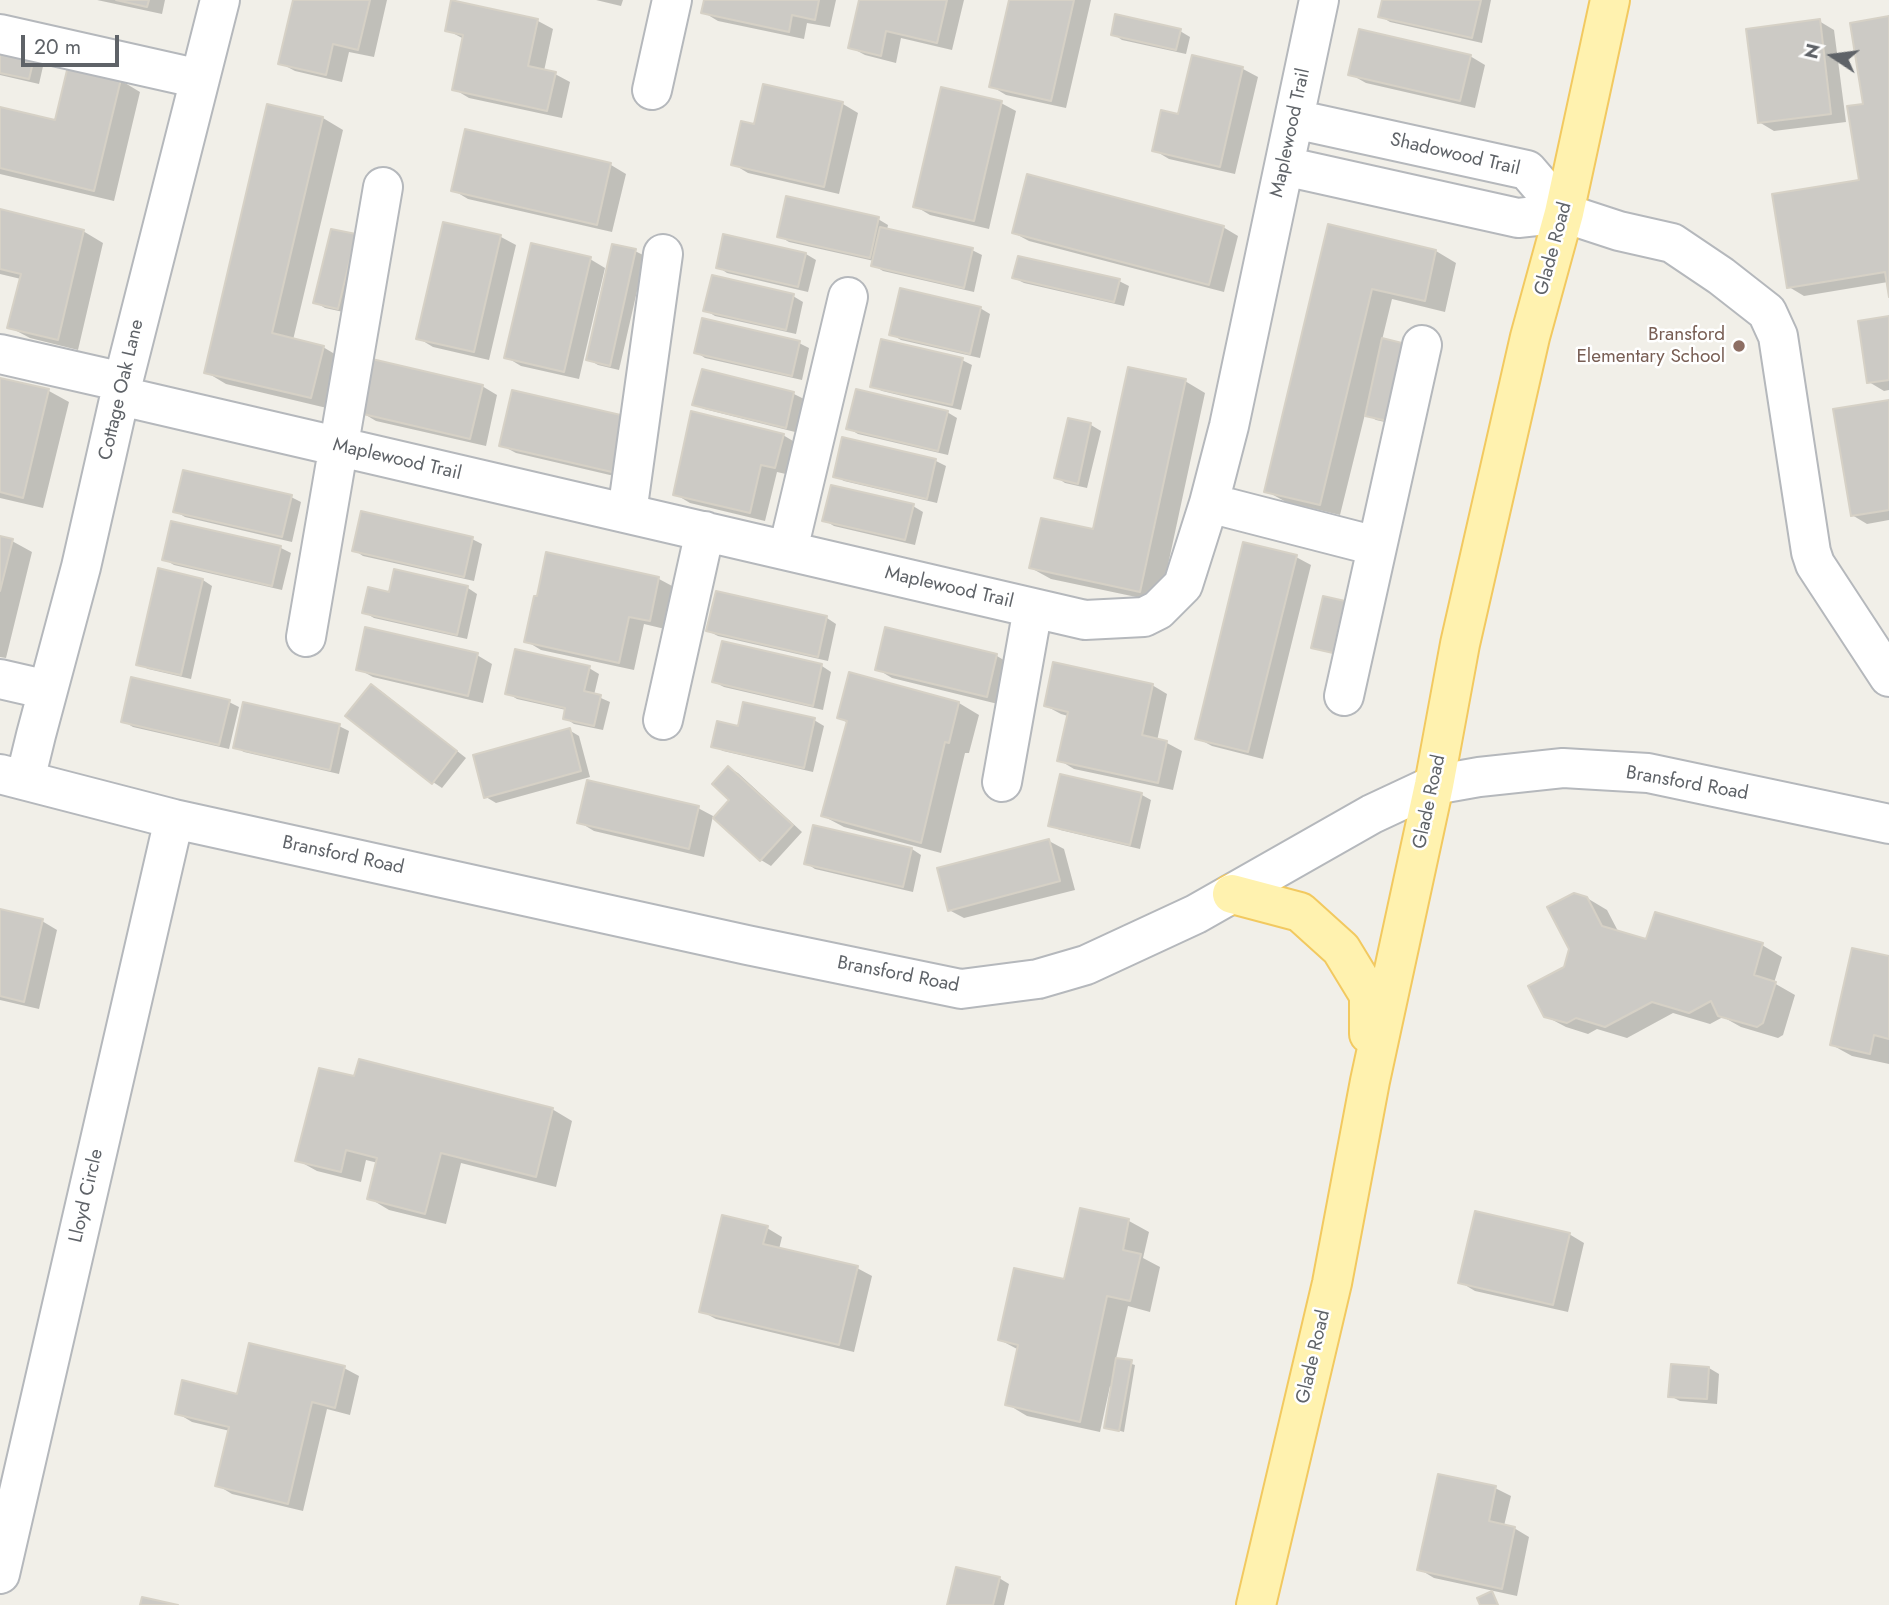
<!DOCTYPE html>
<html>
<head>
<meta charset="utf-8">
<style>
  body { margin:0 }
  #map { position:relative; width:1889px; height:1605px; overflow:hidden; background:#f1efe8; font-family:Jost,sans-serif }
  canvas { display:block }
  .north { position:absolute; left:1798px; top:21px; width:70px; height:70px; -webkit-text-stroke:5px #fff; paint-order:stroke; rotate:283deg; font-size:19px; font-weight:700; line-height:28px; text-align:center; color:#5f6368 }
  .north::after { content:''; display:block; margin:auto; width:24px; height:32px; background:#5f6368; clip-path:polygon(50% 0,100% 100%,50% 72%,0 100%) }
  .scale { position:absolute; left:21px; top:35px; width:98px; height:32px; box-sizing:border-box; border:4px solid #5f6368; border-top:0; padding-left:9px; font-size:21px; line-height:24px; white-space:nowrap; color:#5f6368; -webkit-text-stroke:5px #fff; paint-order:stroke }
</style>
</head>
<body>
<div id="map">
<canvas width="1889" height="1605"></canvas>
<div class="north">N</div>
<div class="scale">20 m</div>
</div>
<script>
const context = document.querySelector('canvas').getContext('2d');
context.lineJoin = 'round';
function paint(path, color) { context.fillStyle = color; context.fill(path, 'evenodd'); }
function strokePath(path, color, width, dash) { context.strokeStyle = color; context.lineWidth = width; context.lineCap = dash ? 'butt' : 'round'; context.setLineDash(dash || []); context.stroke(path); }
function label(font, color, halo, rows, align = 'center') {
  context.font = font + ' Jost,sans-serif'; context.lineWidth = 5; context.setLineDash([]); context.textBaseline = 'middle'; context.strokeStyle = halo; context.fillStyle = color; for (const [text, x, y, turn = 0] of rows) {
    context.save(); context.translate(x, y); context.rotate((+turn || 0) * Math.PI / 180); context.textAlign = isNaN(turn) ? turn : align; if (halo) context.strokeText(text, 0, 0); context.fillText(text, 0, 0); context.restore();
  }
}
paint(new Path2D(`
  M97 0H165L162 14Z
  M295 0H387L374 57 349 52 342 82 295 71 280 63Z
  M596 0H623L621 6Z
  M706 0H836L830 27 807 23 804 39 718 21 703 12Z
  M861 0H964L952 50 901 38 896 63 865 55 850 47Z
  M1011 0H1091L1066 108 1006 95 991 86Z
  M1384 0H1491L1482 43 1390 22 1380 16Z
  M1889 18V286L1888 282 1804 296 1789 287 1861 181 1865 105Z
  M538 21 553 29 544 71 555 74 570 82 562 118 469 98 454 89 464 39 447 30Z
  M1819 21 1834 30 1846 122 1774 131 1759 122Z
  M1180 31 1190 37 1186 54 1122 40 1113 34Z
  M0 48 44 62 39 84 0 75Z
  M1470 56 1485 65 1475 108 1366 83 1350 74Z
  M1243 69 1258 77 1235 174 1169 159 1154 150 1179 116Z
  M120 80 140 92 114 201 0 174V108L57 122Z
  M764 86 843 104 858 113 839 194 748 173 733 164 755 126Z
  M1001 103 1016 111 989 229 930 215 915 206Z
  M268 106 323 118 343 130 293 340 323 347 343 359 331 409 226 384 206 372Z
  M466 132 611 165 626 174 612 232 468 199 453 190Z
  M0 211 83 231 103 243 78 350 30 338 9 327 21 279 0 274Z
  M878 219 888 225 887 230 972 250 982 255 974 292 883 271 873 265 874 261 789 242 779 236Z
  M1329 226 1436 251 1456 263 1445 312 1392 299 1382 340 1398 425 1376 420 1365 414 1340 515 1286 502 1266 491Z
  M1223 227 1238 236 1224 292 1029 241 1014 233Z
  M356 236 348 313 325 308 315 302Z
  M725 236 806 254 816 260 808 292 727 273 718 267Z
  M501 237 516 245 489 360 433 347 418 338Z
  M635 251 645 256 619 370 598 365 588 359Z
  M590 259 605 268 579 379 521 366 506 357Z
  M1014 278 1119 281 1129 286 1124 306 1024 283Z
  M793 296 803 302 796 334 715 316 705 310Z
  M980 308 990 314 980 358 901 340 891 334Z
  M1889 318V390L1884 391 1869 382Z
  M799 343 809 348 802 380 705 358 696 352Z
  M962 360 972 365 961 410 882 391 872 386Z
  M703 371 794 394 804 399 795 432 704 409 694 404Z
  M0 379 49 391 69 402 43 508 0 498Z
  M1185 381 1205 393 1160 602 1051 579 1031 568 1095 531Z
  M482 386 497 395 486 446 376 421 361 412Z
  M1889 401V520L1867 524 1852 515Z
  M947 412 957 418 948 455 858 434 848 428Z
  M624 418 627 479 516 453 501 445Z
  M1069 420 1091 425 1101 431 1087 488 1065 483 1056 477Z
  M783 435 798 444 790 475 777 472 765 521 690 503 675 494Z
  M843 439 936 461 946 466 937 503 844 481 835 476Z
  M291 497 301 502 292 542 185 517 175 511Z
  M913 506 923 512 915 545 834 526 824 520Z
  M173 523 281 548 291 553 282 590 174 565 164 559Z
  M0 538 12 541 32 552 6 658 0 657Z
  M472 539 482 544 474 581 363 556 354 550Z
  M548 554 659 579 674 587 665 629 644 624 634 670 541 650 526 641 538 599Z
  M1296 557 1311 565 1263 759 1212 746 1197 738Z
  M159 570 203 580 212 586 191 679 148 669 138 664Z
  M395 571 468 588 477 594 467 639 374 618 364 612 390 594Z
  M717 593 827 618 836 624 828 661 718 636 708 631Z
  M1344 603 1348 605 1337 654 1313 647Z
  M886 629 997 656 1012 665 1002 705 892 678 877 669Z
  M723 643 822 666 831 672 823 710 724 687 714 682Z
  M477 655 492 664 483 703 373 677 358 669Z
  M589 668 599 674 594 695 610 702 603 730 574 724 565 718 566 710 517 699 507 693Z
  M850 675 959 703 979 715 969 753H965L941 853 844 827 823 816 848 723 839 718Z
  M1152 685 1167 694 1157 741 1167 743 1182 751 1173 790 1074 769 1059 760 1068 716 1061 714 1046 706Z
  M371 686 381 691 466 758 442 788 433 782Z
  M229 702 239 707 229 749 133 727 123 721Z
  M814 720 824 726 813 772 723 751 713 746 739 728Z
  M339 726 349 731 339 774 244 752 235 747Z
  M569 730 579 736 590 777 496 803 486 797Z
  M729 768 738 773 802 832 771 866 761 860 715 818 732 800Z
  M1061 776 1142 795 1151 800 1140 849 1060 830 1050 825Z
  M698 808 713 816 704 857 594 831 579 822Z
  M1049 841 1064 849 1075 890 964 918 949 910Z
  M912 849 921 855 913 892 815 869 806 863Z
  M1587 898 1607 910 1619 933 1648 941 1762 945 1782 957 1774 983 1795 995 1783 1035 1778 1038 1741 1027 1723 1017 1710 1024 1673 1013 1627 1038 1597 1029 1588 1034 1566 1027 1545 1016 1565 969Z
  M0 911 42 921 57 930 39 1009 0 1000Z
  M1889 958V1064L1852 1056 1832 1045Z
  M355 1078 552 1109 572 1121 556 1187 461 1163 446 1224 389 1210 369 1198 378 1163 366 1160 361 1182 317 1171 297 1160Z
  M1129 1221 1149 1232 1143 1258 1160 1267 1150 1312 1128 1306 1116 1359 1135 1365 1124 1432 1106 1427 1113 1386H1110L1100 1432 1027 1416 1007 1404 1019 1350 1000 1340 1066 1281Z
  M767 1228 782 1237 779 1249 857 1268 872 1276 854 1352 716 1319 701 1311Z
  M1569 1234 1584 1243 1568 1312 1475 1291 1460 1282Z
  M344 1368 359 1376 350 1415 327 1409 303 1511 232 1494 217 1485 230 1431 192 1422 177 1413Z
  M1709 1368 1719 1374 1717 1404 1680 1401 1670 1396Z
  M1495 1488 1511 1496 1504 1526 1514 1528 1529 1537 1517 1596 1434 1578 1419 1569Z
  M999 1578 1009 1584 1004 1605H949Z`), '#0003');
const building = new Path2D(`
  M116 0H149L147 7Z
  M293 0H370L358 50 333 44 326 75 278 64Z
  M451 0 538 19 528 66 556 72 547 111 452 90 463 35 445 31Z
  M704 0H819L815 20 792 15 789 32 701 13Z
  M859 0H947L937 43 886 31 881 56 848 48Z
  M1009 0H1074L1051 101 989 87Z
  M1382 0H1481L1472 38 1378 17Z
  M1115 14 1181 29 1176 50 1111 35Z
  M1889 16V297L1885 272 1787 288 1772 194 1859 180 1847 106 1863 104 1850 23Z
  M1820 19 1831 114 1758 123 1746 29Z
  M1359 29 1471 55 1460 101 1348 75Z
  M0 46 35 54 29 79 0 73Z
  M1192 55 1243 67 1220 167 1152 151 1161 110 1178 114Z
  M68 66 121 79 94 191 0 168V107L55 120Z
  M763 84 843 102 824 187 731 165 741 121 754 124Z
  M941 87 1002 101 974 221 913 207Z
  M267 104 323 117 272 333 324 346 311 398 204 373Z
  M465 129 611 163 597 225 451 191Z
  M1027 174 1224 226 1209 285 1012 233Z
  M786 196 879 217 870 258 777 237Z
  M0 209 84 230 58 340 7 328 21 274 0 269Z
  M443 222 501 235 474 352 416 339Z
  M1328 224 1436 250 1425 301 1372 289 1320 505 1264 492Z
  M880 227 973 248 964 288 871 266Z
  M331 229 356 234 338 309 313 303Z
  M723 234 806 253 798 287 716 268Z
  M531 243 591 257 564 372 504 358Z
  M612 244 636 249 610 366 586 360Z
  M1018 256 1120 279 1114 302 1012 278Z
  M712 275 794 294 786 330 703 311Z
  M900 288 981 307 970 354 889 335Z
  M1889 316V380L1867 383 1858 321Z
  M702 318 800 341 792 376 694 353Z
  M1382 338 1406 344 1388 421 1365 416Z
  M881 339 963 358 952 405 870 387Z
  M372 359 483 385 470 439 359 413Z
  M1128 367 1186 379 1140 592 1029 568 1041 518 1093 529Z
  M702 369 794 392 786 428 692 405Z
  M0 378 49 389 23 498 0 492Z
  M856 389 948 411 938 451 846 429Z
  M512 390 625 416 612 472 499 446Z
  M1889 400V510L1851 516 1833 409Z
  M691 411 784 434 775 468 761 465 750 513 673 495Z
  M1068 418 1091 423 1078 484 1054 478Z
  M842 437 936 459 927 499 833 477Z
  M183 470 292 495 282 537 173 512Z
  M831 485 914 504 905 540 822 521Z
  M361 511 473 537 464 577 352 551Z
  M171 521 281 546 272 586 162 560Z
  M0 536 13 539 0 591Z
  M1243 542 1297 555 1248 752 1195 739Z
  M546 552 659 577 650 621 629 617 619 663 524 642 534 596H537Z
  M158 568 203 579 181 675 136 665Z
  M394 569 468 586 457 635 362 613 368 587 389 592Z
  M716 591 827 616 818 657 706 631Z
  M1323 596 1345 601 1333 653 1311 648Z
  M365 627 478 653 468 696 356 670Z
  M885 627 997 654 987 697 875 670Z
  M722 641 822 664 813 706 712 682Z
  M515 649 590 666 584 691 601 695 594 726 563 719 565 708 505 694Z
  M1053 662 1153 684 1142 735 1167 741 1158 783 1057 761 1068 712 1044 706Z
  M849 672 959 702 949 743 945 742 921 843 821 816 847 721 837 718Z
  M131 677 230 700 219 745 121 722Z
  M371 684 457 751 432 784 345 716Z
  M243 702 340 724 330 770 233 748Z
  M743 702 815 718 804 768 711 747 717 721 738 726Z
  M570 728 581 771 484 798 473 755Z
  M728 766 793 825 760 861 713 818 729 800 712 784Z
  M1060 774 1142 793 1130 845 1048 826Z
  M587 780 699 806 689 849 577 823Z
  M813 825 912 848 903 887 804 864Z
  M1049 839 1060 881 948 911 937 868Z
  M1574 893 1587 897 1602 926 1646 939 1655 912 1763 943 1754 975 1776 982 1763 1023 1757 1027 1718 1016 1711 1001 1689 1013 1652 1002 1605 1027 1576 1018 1567 1023 1544 1017 1528 986 1564 967 1569 949 1547 907Z
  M0 909 43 919 24 1002 0 996Z
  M1852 948 1889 956V1039L1874 1035 1870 1054 1830 1045Z
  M359 1059 553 1108 536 1177 441 1153 425 1214 367 1199 377 1158 346 1150 341 1172 295 1161 319 1068 354 1076Z
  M1080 1208 1129 1219 1123 1250 1141 1254 1130 1301 1107 1296 1080 1422 1005 1405 1018 1345 998 1340 1014 1268 1064 1279Z
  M1475 1211 1570 1233 1553 1305 1458 1283Z
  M722 1215 768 1226 763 1244 858 1266 839 1345 699 1312Z
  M249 1343 345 1366 335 1408 312 1402 288 1504 215 1486 229 1427 175 1414 182 1380 237 1394Z
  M1116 1358 1132 1360 1119 1431 1104 1428Z
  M1671 1364 1709 1367 1707 1399 1668 1397Z
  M1438 1474 1496 1486 1489 1521 1515 1527 1502 1589 1417 1570Z
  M956 1567 1000 1577 993 1605H947Z
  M1492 1591 1498 1605H1480L1477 1598Z
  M142 1597 178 1605H140Z`);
paint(building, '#cccac5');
strokePath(building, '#d6d1c6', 2);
const minor = new Path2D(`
  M0 34 200 79
  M652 90 672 0
  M1294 119 1527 170 1564 213
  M1284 166 1518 218 1564 213 1619 231 1672 243 1721 276 1767 312 1778 336 1811 552 1815 564 1889 677
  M0 354 123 382
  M121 396 1085 620 1144 617 1158 610 1183 585 1209 503 1229 426 1319 0
  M1209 503 1376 546
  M627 513 663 254
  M788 550 848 297
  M306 637 383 187
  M0 679 48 690
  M1344 696 1422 345
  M663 720 705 531
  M0 774 174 819 747 945 961 989 1038 979 1086 965 1196 914 1372 814 1434 785 1479 777 1563 768 1648 773 1889 824
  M25 780 36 735 81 567 123 382 220 0
  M1002 782 1033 608
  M0 1574 174 819`);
const major = new Path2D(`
  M1232 894 1300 912 1341 949 1369 995V1034
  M1256 1605 1332 1283 1370 1081 1434 785 1460 644 1530 337 1564 213 1610 0`);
strokePath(minor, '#b5b8bc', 42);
strokePath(major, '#f2c960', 42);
strokePath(minor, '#fff', 38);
strokePath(major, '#fff2af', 38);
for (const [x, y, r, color] of [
  [1739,346,7,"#8d6e63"]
]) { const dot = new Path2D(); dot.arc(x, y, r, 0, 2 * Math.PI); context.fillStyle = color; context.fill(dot); strokePath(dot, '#fff', 2.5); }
label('19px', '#5f6368', '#fff', [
  ["Maplewood Trail",1291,133,-78],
  ["Shadowood Trail",1455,155,13],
  ["Glade Road",1554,249,-75],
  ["Cottage Oak Lane",122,390,-77],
  ["Maplewood Trail",397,460,13],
  ["Maplewood Trail",949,588,13],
  ["Bransford Road",1687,784,10],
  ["Glade Road",1430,802,-78],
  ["Bransford Road",343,856,12],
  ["Bransford Road",898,975,11],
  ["Lloyd Circle",87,1196,-77],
  ["Glade Road",1314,1357,-77]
]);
label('19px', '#785e54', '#fff', [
  ["Bransford",1725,335],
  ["Elementary School",1725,357]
], 'right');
</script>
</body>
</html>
